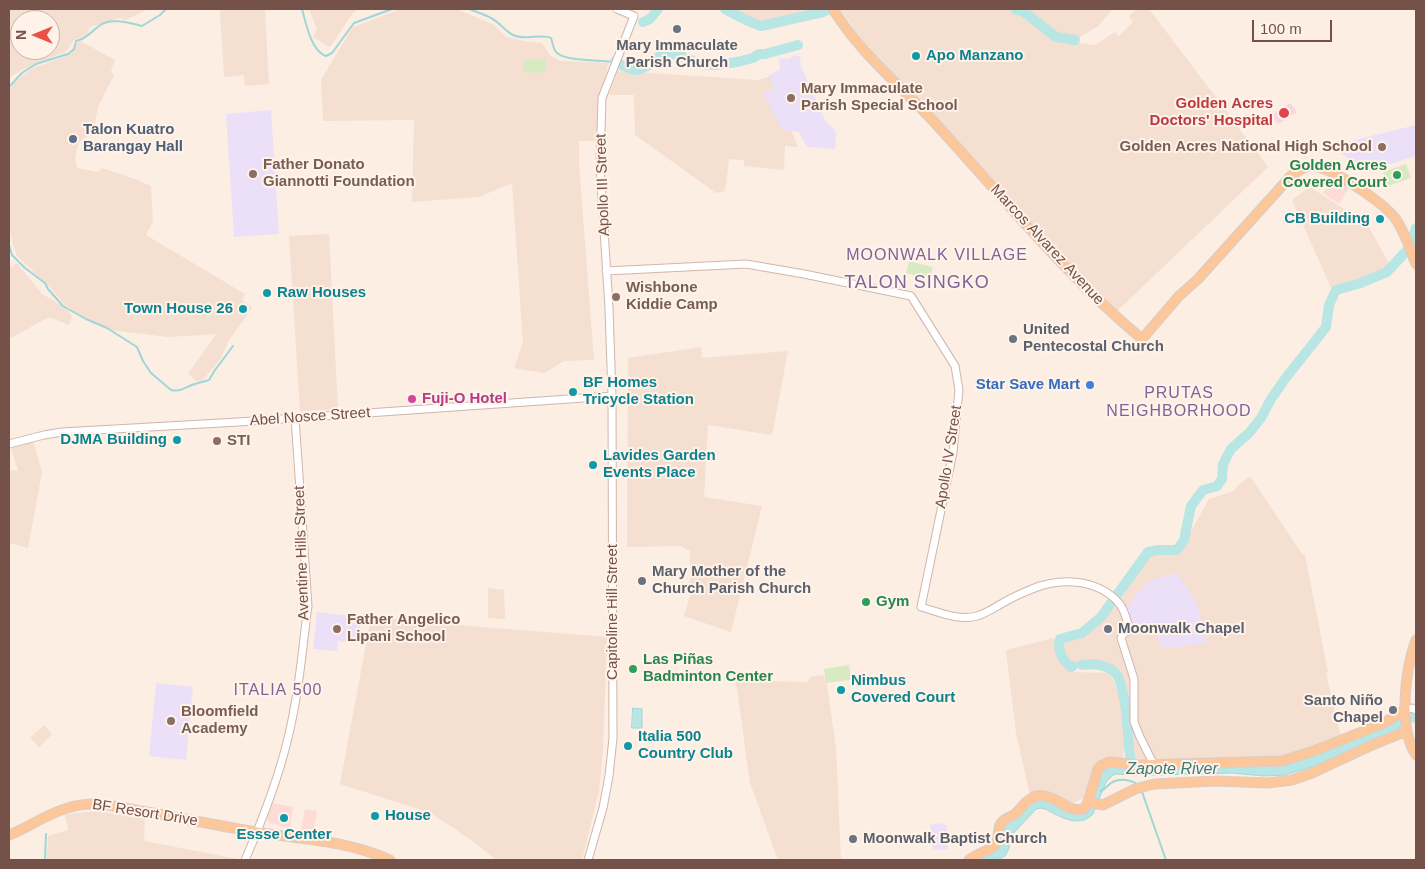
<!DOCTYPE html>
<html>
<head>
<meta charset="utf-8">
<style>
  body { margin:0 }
  #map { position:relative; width:1425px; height:869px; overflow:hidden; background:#fceee3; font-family:Arial,sans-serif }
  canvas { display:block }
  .frame { position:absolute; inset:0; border:10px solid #745149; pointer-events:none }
  .north { position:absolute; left:10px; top:10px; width:50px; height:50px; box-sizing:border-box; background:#fff3e9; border:1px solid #c7b2a9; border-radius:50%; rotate:270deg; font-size:14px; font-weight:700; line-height:20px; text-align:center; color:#745149 }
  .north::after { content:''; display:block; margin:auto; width:18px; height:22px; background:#e75148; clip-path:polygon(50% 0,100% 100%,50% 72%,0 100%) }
  .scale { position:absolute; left:1252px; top:20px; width:80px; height:22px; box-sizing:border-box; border:2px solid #745149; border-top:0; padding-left:6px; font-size:15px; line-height:18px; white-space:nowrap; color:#745149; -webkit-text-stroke:4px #fff3e9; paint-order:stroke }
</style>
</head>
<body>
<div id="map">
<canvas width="1425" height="869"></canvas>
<div class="frame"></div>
<div class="north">N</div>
<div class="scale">100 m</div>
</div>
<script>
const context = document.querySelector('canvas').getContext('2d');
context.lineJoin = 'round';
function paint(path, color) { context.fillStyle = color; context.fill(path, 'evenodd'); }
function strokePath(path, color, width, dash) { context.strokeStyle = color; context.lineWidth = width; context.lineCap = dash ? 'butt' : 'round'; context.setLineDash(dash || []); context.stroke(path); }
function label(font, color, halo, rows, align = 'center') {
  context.font = font + ' Arial,sans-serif'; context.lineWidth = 4; context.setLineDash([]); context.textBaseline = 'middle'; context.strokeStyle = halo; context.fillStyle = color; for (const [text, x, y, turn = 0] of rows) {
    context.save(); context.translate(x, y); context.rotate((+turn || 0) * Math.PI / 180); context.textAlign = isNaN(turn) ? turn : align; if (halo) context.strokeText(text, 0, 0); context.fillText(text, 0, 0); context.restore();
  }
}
paint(new Path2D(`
  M9 9H149L125 20 120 18 90 27 87 34 74 40 67 51 21 70 9 78ZM20 20H50V50H20Z
  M222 9H265L269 84 245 86 244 75 224 77 220 11Z
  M309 9H359L353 13 330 47 313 37 317 29Z
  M400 9H457L494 25 506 37 524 41 542 43 550 55 560 61 608 63 605 78 598 100 597 141H579V164L594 360 564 361 544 373 514 368 523 343 512 183 479 197 412 202 414 120 323 121 321 80 352 28Z
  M735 9H821L763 24Z
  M840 9H1014L1018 14 1048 36 1079 43 1095 45 1115 32 1119 36 1133 22 1129 16 1137 9H1149L1221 104 1268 167 1113 315 861 38Z
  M1028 9H1113L1098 26 1078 38 1053 33 1030 13Z
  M80 41 115 60 111 71 114 75 98 107 93 133 79 142 75 157 77 168 97 172 102 168 132 178 151 186 153 221 146 235 245 294 242 300 252 308 229 340 221 358 202 381H196L188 374 216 334 168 337 111 330 80 315 64 304 50 287 17 256 13 244 9 224V92L14 83 31 69 66 56Z
  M618 71 759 80 770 76 798 147 785 146 784 170 744 166V160L729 159 725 191 716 193 635 135 634 95H609Z
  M1310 187 1367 224 1389 263 1384 271 1332 290 1292 200Z
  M329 234 338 409 300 411 289 236Z
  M9 262 11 268 17 263 42 294 66 308 72 316 69 325 49 317 9 339Z
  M701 347 702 358 788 351 772 435 708 425 704 497 762 506 731 632 684 616 690 596V551L681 546 627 547 628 358Z
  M33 441 42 472 28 548 9 543V470L18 471 11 447Z
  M1250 476 1302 554 1305 555 1328 672 1326 673 1341 738 1277 764 1133 766 1131 749V732L1128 702 1120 676 1114 668 1104 664 1086 662 1071 665 1066 661 1063 655 1060 646 1061 641 1085 634 1117 606 1148 555 1180 551 1209 499 1234 491 1238 485Z
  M488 588 504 590 505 619 488 618Z
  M371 618 419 620 457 625 607 637 603 750 599 791 582 860H496L474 842 431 813 340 784Z
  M1054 638 1061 663 1071 672 1110 673 1126 712 1123 758 1100 761 1091 779 1087 797 1069 804 1030 795 1016 733 1006 650Z
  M735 675 756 676V681L808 682 810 677 823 675 827 684 836 749 841 860H778L750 783Z
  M44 725 52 734 39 747 30 738Z
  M98 811 145 819 144 841 238 859V860H47L48 836 68 830 65 814Z`), '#f4dfd1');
paint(new Path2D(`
  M1334 176 1350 186 1339 204 1323 193Z
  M273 803 293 807 290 828 268 823 267 817Z
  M305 809 317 811 313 833 301 831Z`), '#fddcd7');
paint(new Path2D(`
  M794 55 801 57 800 64 826 122 835 130 836 137 835 149 807 147 799 132 782 130 763 93 774 89 769 75 780 70 779 58 789 59Z
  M271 110 279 234 234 237 226 114Z
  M1416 125V156L1365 172 1341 153 1355 140Z
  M1176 573 1196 600 1207 643 1163 649 1150 622 1135 626 1127 609 1137 593 1149 581Z
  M317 612 361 617 358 643 338 641 337 651 313 649Z
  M156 683 193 687 186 760 149 756Z
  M942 823 947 826 948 849 933 850 930 825Z`), '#ebe0f8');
paint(new Path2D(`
  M1290 103 1297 112 1278 124 1271 115Z`), '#fad6e0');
paint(new Path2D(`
  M524 59 546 60 545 73 523 72Z
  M1406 164 1411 178 1388 186 1383 172Z
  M909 261 933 267 930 279 906 273Z
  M849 665 851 680 826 683 824 669Z`), '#d8eac2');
const water = new Path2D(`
  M633 708 642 709V728H632Z
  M1401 717V726L1395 731 1315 766 1284 775 1264 776 1232 773 1159 775H1132L1117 774 1113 775 1106 782 1093 814C1079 829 1059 816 1045 809L1041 808 1036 809 1011 836 1009 848 1005 856 997 860H972L998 846 1004 822C1013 815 1025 804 1036 800 1047 797 1071 807 1082 810L1098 774 1106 763 1277 765Z`);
paint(water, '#b8e6e5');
strokePath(water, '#9ed7d7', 1);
strokePath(new Path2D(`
  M302 9C306 23 311 51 326 56L332 53 354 23 392 9
  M469 9C476 12 484 14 491 18 499 22 505 31 513 35 525 41 543 33 551 38 553 43 553 50 557 53 566 61 600 60 613 62
  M9 87 22 73 36 64 68 54 74 49 76 41C86 39 91 32 99 26 110 17 130 23 142 26L160 15 166 9
  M9 245 12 255 25 268 45 283 48 289 63 306 86 319 107 328 137 347 143 361 151 373 171 390C180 392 184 388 192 385 197 383 203 382 209 380L215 370 233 346
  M1141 789 1166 860
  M1101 791C1105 789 1107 786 1111 783 1119 778 1132 779 1139 786
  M45 860 46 834`), '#9ed7d7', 2);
strokePath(new Path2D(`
  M725 9 746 20 761 26 823 12 830 9
  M1015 9 1024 12 1056 37 1075 40
  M643 22 650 19 658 9
  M615 62 633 70H638L650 65 659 56 675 54 700 64 716 65 737 62 753 58 759 54H765L798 45
  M1082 665C1093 663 1110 665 1117 675 1120 679 1121 685 1122 690 1128 709 1127 728 1129 748 1130 755 1131 763 1133 771
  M1073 666 1071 667C1062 660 1057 650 1060 639L1082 633 1101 617 1148 552 1158 550H1177L1184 540 1191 506 1203 490 1217 486 1222 479 1223 464 1231 449 1249 433 1261 418 1271 399 1285 379 1326 327 1329 305 1336 290 1361 283 1387 272 1410 247 1416 228
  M1397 722 1409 718 1416 717`), '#b8e6e5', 10);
const minor = new Path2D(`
  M606 271 746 264 804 274 911 296 955 366 959 390 953 452 921 607C939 612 958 621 977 616 985 614 994 608 1001 604 1011 598 1022 593 1032 589 1060 577 1097 579 1118 602 1125 609 1127 622 1130 630L1124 633 1121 638 1134 679V722L1140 737 1154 765
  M9 444 44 435 62 432 238 422 612 396
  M1405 710 1412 708 1416 710
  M245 860C262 821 278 780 288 738 298 697 302 655 307 613L308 606 295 418
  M588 860 603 808 609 776 613 738 612 396 609 308 600 166 602 98 634 16 617 9`);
const major = new Path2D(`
  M833 9C859 52 900 85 934 122 1002 196 1065 275 1142 339L1179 296 1198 279 1290 177C1296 172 1302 167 1310 166 1330 165 1383 203 1395 218 1405 232 1410 249 1416 264
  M1416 640C1405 670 1398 728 1416 755
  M1088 802 1103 805 1135 789 1154 784 1215 781 1268 783 1292 780 1312 773 1370 746 1407 731
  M9 835C30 827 49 812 71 807 83 803 95 804 107 805 157 813 207 824 257 832 304 840 345 840 390 860
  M969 860C976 854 985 852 993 847 1000 841 997 832 1000 825 1003 818 1009 818 1015 814 1021 809 1025 801 1032 798 1035 796 1040 795 1044 796 1058 797 1068 813 1084 809L1088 802 1098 769 1102 765 1109 762 1139 765 1282 761 1311 752 1384 723 1405 710`);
strokePath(minor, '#d0b6ad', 9);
strokePath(major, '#d8cecc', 11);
strokePath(minor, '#fff', 7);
strokePath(major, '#fbc79b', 9);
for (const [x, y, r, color] of [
  [677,29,5,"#6b7280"],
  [916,56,5,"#0f9aa8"],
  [791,98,5,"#8d6e63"],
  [1284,113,6,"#e0444e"],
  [73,139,5,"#5c6f8a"],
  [1382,147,5,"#8d6e63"],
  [253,174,5,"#8d6e63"],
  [1397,175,5,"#2e9e5b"],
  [1380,219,5,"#0f9aa8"],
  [267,293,5,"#0f9aa8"],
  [616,297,5,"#8d6e63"],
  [243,309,5,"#0f9aa8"],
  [1013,339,5,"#6b7280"],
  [1090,385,5,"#3f7fe0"],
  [573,392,5,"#0f9aa8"],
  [412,399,5,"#d1479c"],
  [177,440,5,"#0f9aa8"],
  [217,441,5,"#8d6e63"],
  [593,465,5,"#0f9aa8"],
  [642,581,5,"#6b7280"],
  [866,602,5,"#2e9e5b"],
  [337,629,5,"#8d6e63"],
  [1108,629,5,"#6b7280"],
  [633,669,5,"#2e9e5b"],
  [841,690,5,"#0f9aa8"],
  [1393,710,5,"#6b7280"],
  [171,721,5,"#8d6e63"],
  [628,746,5,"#0f9aa8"],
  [375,816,5,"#0f9aa8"],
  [284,818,5,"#0f9aa8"],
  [853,839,5,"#6b7280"]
]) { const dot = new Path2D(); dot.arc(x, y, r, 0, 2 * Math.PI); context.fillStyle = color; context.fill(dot); strokePath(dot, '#fff3e9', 2); }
label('bold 15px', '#5b616d', '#fff3e9', [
  ["Mary Immaculate",677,46,"center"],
  ["Parish Church",677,63,"center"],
  ["United",1023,330],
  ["Pentecostal Church",1023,347],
  ["Mary Mother of the",652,572],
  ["Church Parish Church",652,589],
  ["Moonwalk Chapel",1118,629],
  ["Santo Niño",1383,701,"right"],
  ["Chapel",1383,718,"right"],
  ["Moonwalk Baptist Church",863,839]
], 'left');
label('bold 15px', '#0d838f', '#fff3e9', [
  ["Apo Manzano",926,56],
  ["CB Building",1370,219,"right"],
  ["Raw Houses",277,293],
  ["Town House 26",233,309,"right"],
  ["BF Homes",583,383],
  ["Tricycle Station",583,400],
  ["DJMA Building",167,440,"right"],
  ["Lavides Garden",603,456],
  ["Events Place",603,473],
  ["Nimbus",851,681],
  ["Covered Court",851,698],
  ["Italia 500",638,737],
  ["Country Club",638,754],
  ["House",385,816],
  ["Essse Center",284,835,"center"]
], 'left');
label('bold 15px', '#785e54', '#fff3e9', [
  ["Mary Immaculate",801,89],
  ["Parish Special School",801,106],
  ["Golden Acres National High School",1372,147,"right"],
  ["Father Donato",263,165],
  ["Giannotti Foundation",263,182],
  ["Wishbone",626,288],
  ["Kiddie Camp",626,305],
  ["STI",227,441],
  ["Father Angelico",347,620],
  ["Lipani School",347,637],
  ["Bloomfield",181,712],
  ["Academy",181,729]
], 'left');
label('bold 15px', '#be3a42', '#fff3e9', [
  ["Golden Acres",1273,104],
  ["Doctors' Hospital",1273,121]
], 'right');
label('bold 15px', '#4e5e75', '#fff3e9', [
  ["Talon Kuatro",83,130],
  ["Barangay Hall",83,147]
], 'left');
label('bold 15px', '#27864d', '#fff3e9', [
  ["Golden Acres",1387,166,"right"],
  ["Covered Court",1387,183,"right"],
  ["Gym",876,602],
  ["Las Piñas",643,660],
  ["Badminton Center",643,677]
], 'left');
label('15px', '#745149', '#fff3e9', [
  ["Apollo III Street",603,185,-92],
  ["Marcos Alvarez Avenue",1047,245,47],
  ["Abel Nosce Street",310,417,-4],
  ["Apollo IV Street",949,457,-81],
  ["Aventine Hills Street",302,553,-92],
  ["Capitoline Hill Street",613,612,-90],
  ["BF Resort Drive",145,813,9]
]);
label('bold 15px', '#366cbe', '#fff3e9', [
  ["Star Save Mart",1080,385]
], 'right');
label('bold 15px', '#b23c85', '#fff3e9', [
  ["Fuji-O Hotel",422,399]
], 'left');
context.letterSpacing = '1px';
label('16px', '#7e6498', '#fff3e9', [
  ["MOONWALK VILLAGE",937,256],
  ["PRUTAS",1179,394],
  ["NEIGHBORHOOD",1179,412],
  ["ITALIA 500",278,691]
]);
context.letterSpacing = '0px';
label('italic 16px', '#3c7a7a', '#fff3e9', [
  ["Zapote River",1172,770]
]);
context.letterSpacing = '1px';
label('18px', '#7e6498', '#fff3e9', [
  ["TALON SINGKO",917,283]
]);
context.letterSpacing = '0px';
</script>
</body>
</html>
